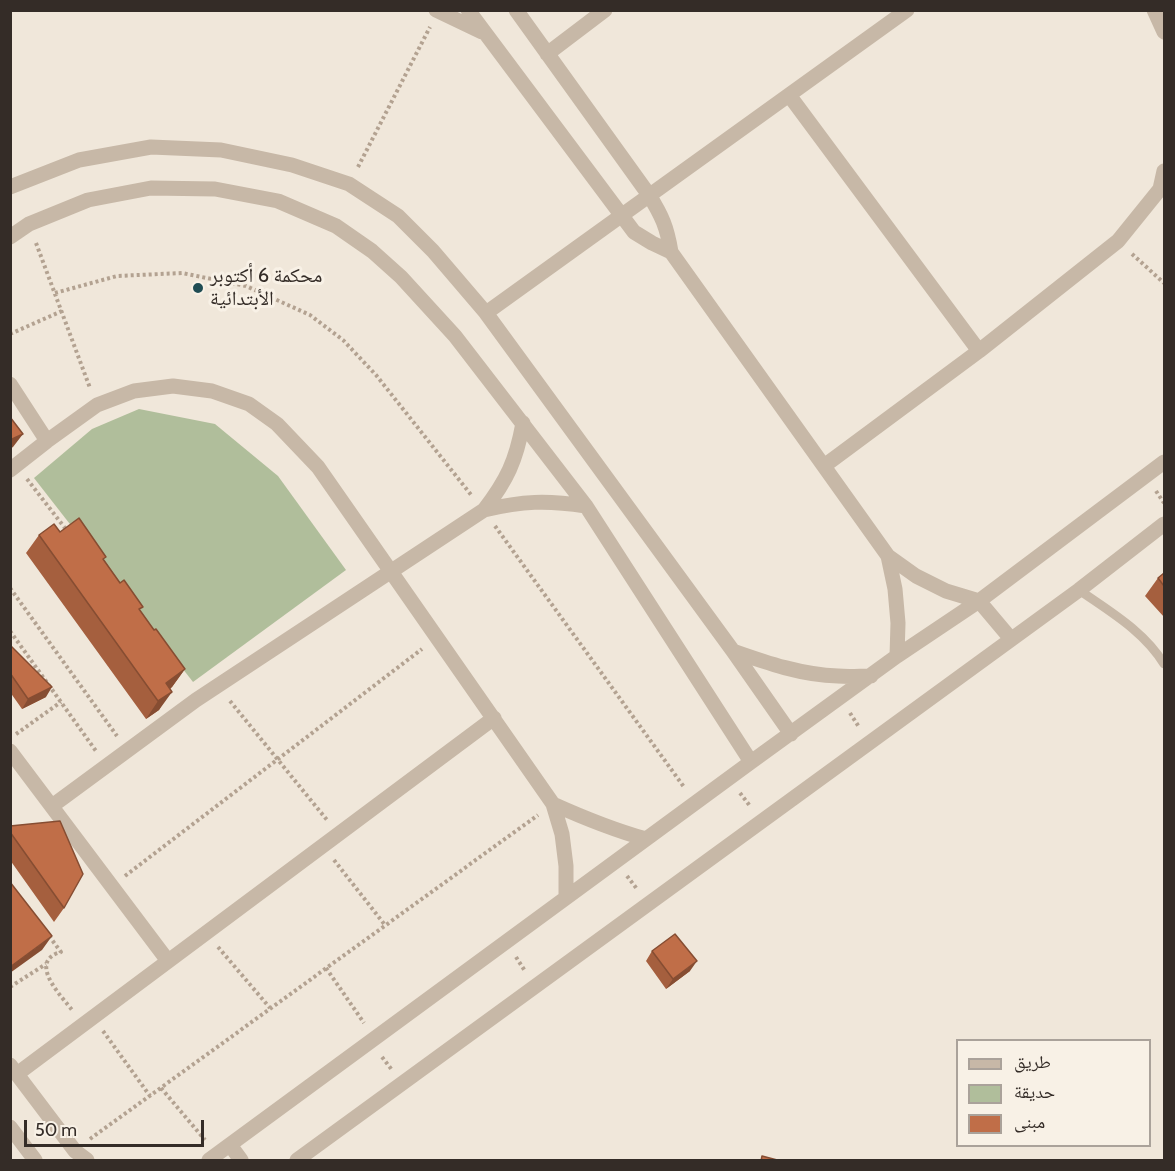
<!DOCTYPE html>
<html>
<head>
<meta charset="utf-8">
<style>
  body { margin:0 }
  #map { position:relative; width:1175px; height:1171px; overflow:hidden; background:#f0e7da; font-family:Cabin,"Noto Naskh Arabic",sans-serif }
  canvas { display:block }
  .frame { position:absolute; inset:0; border:12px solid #342c27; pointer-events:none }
  .legend { position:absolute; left:956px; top:1039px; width:195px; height:108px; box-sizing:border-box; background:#f8f1e6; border:2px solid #aaa29a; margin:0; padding:8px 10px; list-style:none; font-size:18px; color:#342c27 }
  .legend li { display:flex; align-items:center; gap:12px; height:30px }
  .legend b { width:30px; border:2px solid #aaa29a }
  .scale { position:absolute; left:24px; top:1120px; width:180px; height:27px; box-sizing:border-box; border:3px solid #342c27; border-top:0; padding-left:8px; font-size:18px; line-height:21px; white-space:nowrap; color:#342c27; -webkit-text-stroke:4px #f8f1e6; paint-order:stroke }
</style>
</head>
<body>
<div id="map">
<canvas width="1175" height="1171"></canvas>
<div class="frame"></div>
<ul class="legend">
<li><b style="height:8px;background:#c7b8a7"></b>طريق</li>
<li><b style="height:16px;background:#b0be9b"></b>حديقة</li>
<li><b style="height:16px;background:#c06e48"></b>مبنى</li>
</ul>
<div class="scale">50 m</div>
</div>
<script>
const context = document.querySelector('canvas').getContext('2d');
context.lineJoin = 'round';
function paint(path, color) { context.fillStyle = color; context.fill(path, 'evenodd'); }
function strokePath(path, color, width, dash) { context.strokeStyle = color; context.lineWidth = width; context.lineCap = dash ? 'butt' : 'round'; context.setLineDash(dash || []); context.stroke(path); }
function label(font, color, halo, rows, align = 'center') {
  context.font = font + ' Cabin,"Noto Naskh Arabic",sans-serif'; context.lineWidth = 6; context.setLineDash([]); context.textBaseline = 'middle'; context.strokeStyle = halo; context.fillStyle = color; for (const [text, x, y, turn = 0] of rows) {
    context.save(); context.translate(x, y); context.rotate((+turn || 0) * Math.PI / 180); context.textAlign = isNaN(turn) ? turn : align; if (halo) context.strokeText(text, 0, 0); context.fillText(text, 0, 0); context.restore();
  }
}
paint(new Path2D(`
  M139 409 215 424 278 476 346 570 193 682 34 478 92 429Z`), '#b0be9b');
strokePath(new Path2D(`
  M358 167 430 27
  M36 243 90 388
  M1132 254 1164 283
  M55 293 117 276 182 273 246 286 310 315 343 340 376 375 472 496
  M10 334 62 311
  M27 479 68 532
  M1156 491 1164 503
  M495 526 684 787
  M10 588 117 736
  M10 631 96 751
  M230 701 327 820
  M850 713 859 727
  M16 734 61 702
  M740 793 750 806
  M334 860 385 925
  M125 876 422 649
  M627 876 637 889
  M49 936 61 952C58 953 54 954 52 956 34 969 63 998 72 1010
  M218 947 270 1008
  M516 957 525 971
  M326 968 364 1023
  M10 987 46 964
  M103 1031 150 1096
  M382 1057 392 1070
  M161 1088 205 1140
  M90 1139 538 815`), '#b3a291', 4, [3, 3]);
strokePath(new Path2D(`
  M1079 590C1109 611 1144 631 1164 664`), '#c7b8a7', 9);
strokePath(new Path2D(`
  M436 10 482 32
  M468 10 634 232 652 243 671 252
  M516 10 649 195C662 216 667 227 671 252L888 556 916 576 946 591 979 601 1011 639
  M1154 10 1164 32
  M547 54 605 10
  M789 95 979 351
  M10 187 79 160 151 147 221 150 292 165 349 184 398 216 433 251 486 313 733 651 791 734
  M10 237 29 224 88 200 151 188 215 189 278 201 336 226 372 251 401 277 455 336 586 506 751 762
  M486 313 907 10
  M10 384 47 441
  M824 466 979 351 1118 241 1160 189 1164 171
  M10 470 47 441 97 405 134 391 173 386 212 391 249 404 277 424 318 467 553 804 562 834 566 866V898
  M484 510C523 501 546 500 586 506
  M888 556 895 589 898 623 897 656
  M733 651C767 663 802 675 838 676 849 677 860 676 871 676
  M10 751 168 961
  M553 804C584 818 614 830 646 839
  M52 806 196 700 484 510C507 480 516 461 523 423
  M10 1065 75 1151 87 1160
  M17 1074 494 718
  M10 1127 35 1160
  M230 1145 241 1160
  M209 1160 751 762 897 656 979 601 1164 462
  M297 1160 1079 590 1164 524`), '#c7b8a7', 15);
paint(new Path2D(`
  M39 535 104 560 154 630 185 669 172 687 170 689 159 710 146 719 26 553Z
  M1164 573V617L1145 596 1158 578Z
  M10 645 46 697 22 709 10 692Z
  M10 826 64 908 54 922 10 860Z
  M652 951 690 971 666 989 646 961Z`), '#a55f3e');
paint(new Path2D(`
  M23 434 13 447 10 449V440Z
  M185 669 172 687 156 699 166 683Z
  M52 687 46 697 22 709 28 699Z
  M172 692 159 710 146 719 158 701Z
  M52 936 42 950 10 973V967Z
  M697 961 690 971 666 989 673 979Z`), '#864d32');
const building = new Path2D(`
  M10 417 23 434 10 440Z
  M79 518 106 557 103 559 120 583 124 580 143 607 139 609 154 630 156 629 185 669 166 683 172 692 158 701 39 535 54 524 60 532Z
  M1164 573V586L1158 578Z
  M10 645 52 687 28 699 10 673Z
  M60 821 83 874 64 908 10 832V826Z
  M10 882 52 936 10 967Z
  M675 934 697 961 673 979 652 951Z
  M762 1156 781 1161H761Z`);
paint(building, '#c06e48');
strokePath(building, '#864d32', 1.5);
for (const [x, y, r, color] of [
  [198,288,6,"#1f4c53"]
]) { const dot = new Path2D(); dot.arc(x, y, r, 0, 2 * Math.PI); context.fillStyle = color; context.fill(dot); strokePath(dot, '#f8f1e6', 2); }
label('20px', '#342c27', '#f8f1e6', [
  ["محكمة 6 أكتوبر",210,276],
  ["الأبتدائية",210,299]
], 'left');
</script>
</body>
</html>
